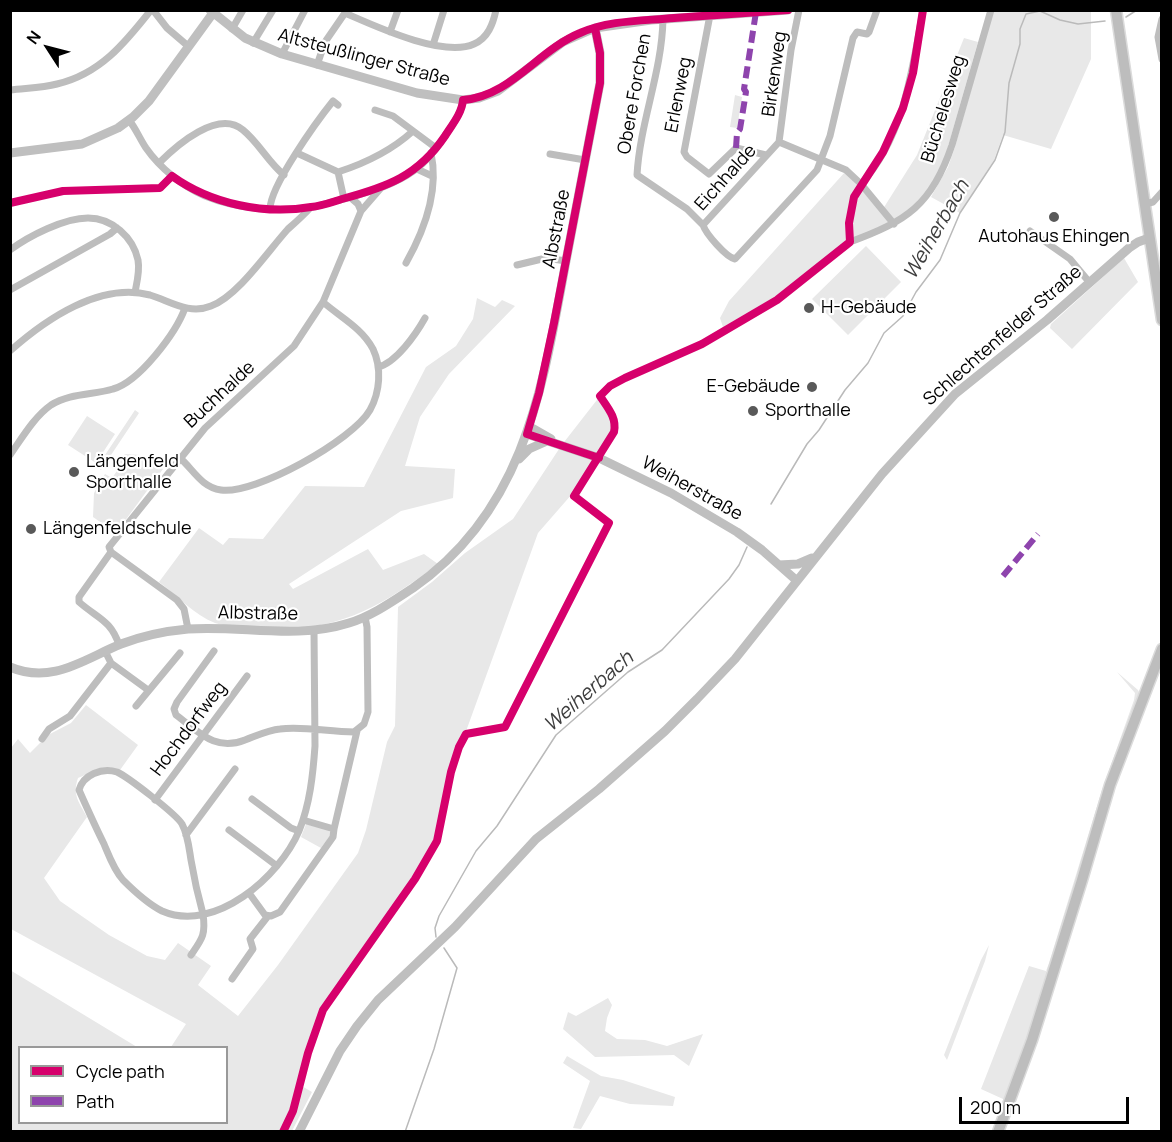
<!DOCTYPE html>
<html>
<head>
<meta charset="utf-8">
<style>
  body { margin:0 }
  #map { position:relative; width:1172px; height:1142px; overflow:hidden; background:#fff; font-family:Manrope,sans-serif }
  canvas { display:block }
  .frame { position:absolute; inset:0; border:12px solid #000; pointer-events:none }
  .legend { position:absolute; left:18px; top:1046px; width:210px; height:78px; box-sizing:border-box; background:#fff; border:2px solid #999; margin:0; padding:8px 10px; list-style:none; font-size:18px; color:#000 }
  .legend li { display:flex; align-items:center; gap:12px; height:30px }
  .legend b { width:30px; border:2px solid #999 }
  .north { position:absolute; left:18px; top:18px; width:60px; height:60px; -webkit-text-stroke:4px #fff; paint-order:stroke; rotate:306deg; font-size:16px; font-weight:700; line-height:24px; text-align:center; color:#000 }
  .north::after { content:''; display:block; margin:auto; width:21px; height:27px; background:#000; clip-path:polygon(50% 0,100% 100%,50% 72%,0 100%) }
  .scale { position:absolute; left:959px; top:1097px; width:170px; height:27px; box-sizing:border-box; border:3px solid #000; border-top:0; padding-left:8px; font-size:18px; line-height:21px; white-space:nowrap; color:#000; -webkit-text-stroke:4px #fff; paint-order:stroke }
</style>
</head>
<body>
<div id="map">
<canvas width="1172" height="1142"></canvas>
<div class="frame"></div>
<ul class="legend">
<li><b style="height:8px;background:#d6006c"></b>Cycle path</li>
<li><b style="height:8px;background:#8e44ad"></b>Path</li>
</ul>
<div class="north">N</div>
<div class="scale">200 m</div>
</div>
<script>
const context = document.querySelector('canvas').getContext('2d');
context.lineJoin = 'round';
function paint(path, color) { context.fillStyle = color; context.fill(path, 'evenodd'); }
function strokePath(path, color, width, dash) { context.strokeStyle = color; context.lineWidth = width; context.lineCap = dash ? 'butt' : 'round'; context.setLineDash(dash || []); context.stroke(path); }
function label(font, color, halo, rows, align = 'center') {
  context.font = font + ' Manrope,sans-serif'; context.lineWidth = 4.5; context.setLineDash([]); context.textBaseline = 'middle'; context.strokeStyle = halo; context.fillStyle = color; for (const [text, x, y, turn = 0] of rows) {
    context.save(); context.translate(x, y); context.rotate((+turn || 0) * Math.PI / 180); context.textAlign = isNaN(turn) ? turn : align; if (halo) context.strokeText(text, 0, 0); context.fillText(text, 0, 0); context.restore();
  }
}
paint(new Path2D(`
  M993 11H1091V59L1051 149 1003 135 994 160 960 213 931 197 948 167 955 147Z
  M964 38 978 42 943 164 920 202 891 224 848 242 780 294 723 327 720 318 729 301 845 172 881 212 917 155Z
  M735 95 742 97 737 128 730 127Z
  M866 246 901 282 848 335 812 299Z
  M1124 258 1138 282 1072 349 1050 328 1051 324Z
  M477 298 495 307 502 300 515 306 449 374 420 417 405 466 455 469 453 498 401 511 289 584 293 589 368 549 383 570 424 554 438 564C376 610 336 634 256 627 244 626 226 627 215 623 194 615 177 595 159 582L199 528 223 545 229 538 263 539 305 486 364 487 426 367 456 346 473 319Z
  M600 396C608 408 617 418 614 432L572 494 538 533 465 734C445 765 448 805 436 839 434 847 428 854 425 861L322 1010C311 1034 305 1059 300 1085L312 1092 292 1131H11L10 970 137 1047 20 1048V1122H226V1048L171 1047 186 1024 11 929V748L18 739 30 753 48 735 71 723 86 705 138 745 120 770 99 769 78 778C72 795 79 802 87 817L44 878 60 901 109 935 147 956 165 960 178 943 211 966 198 985 238 1016 278 965 358 853 366 830 387 742 395 726 398 607 432 582 465 553 513 519 561 446Z
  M135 410 139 413 101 470 97 467Z
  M87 416 115 434 96 463 68 445Z
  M125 454 141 455 163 469 116 533 93 517 94 493 105 474 112 478 119 468 115 464Z
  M1117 672 1138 690 1140 694 1051 969 1046 971 1049 975 1007 1098 1003 1099 981 1089 1029 966 1046 971 1049 963 1102 790 1134 700 1135 693Z
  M306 824 329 830 331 834 321 848 301 837Z
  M989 945 985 961 947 1060 944 1055 981 960Z
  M608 998 612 1005 607 1018 605 1031 617 1039 645 1040 667 1046 703 1034 689 1066 674 1055 595 1057 563 1029 568 1012 576 1016Z
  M567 1056 601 1076 623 1080 675 1097 673 1106 630 1104 600 1096 581 1129 573 1128 590 1081 563 1063Z`), '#e8e8e8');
strokePath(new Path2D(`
  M1126 17 1137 10
  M771 504 807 444 819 430 845 390 868 363 884 333 903 316 916 292 940 260 960 213 995 160 1005 132 1009 83 1020 44V29L1026 14 1040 11 1060 20 1078 24 1105 21
  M436 937 435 928 439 916 476 851 497 826 556 735 628 672 662 650 729 579 739 565 747 547
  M405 1132 434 1049 457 968 444 948`), '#bababa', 1.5);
const primary = new Path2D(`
  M1116 10 1162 320
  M998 1132 1032 1040 1082 880 1110 785 1162 649`);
strokePath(primary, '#dbdbdb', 13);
strokePath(new Path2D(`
  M153 10 167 28 188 46
  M345 13C375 26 443 58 474 44 488 38 493 24 496 10
  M710 15 684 152 687 157 709 174 736 148 766 155
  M663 19C662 72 640 122 637 175L687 209 703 225 779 142 791 50 799 10
  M1162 19 1158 37 1162 59
  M232 29 243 10
  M390 32 398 10
  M253 43 273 10
  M433 45 444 10
  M282 54 305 10
  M317 65 325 42 347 10
  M10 90C26 88 42 88 57 84 100 74 125 43 151 10
  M375 110 393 116 436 148
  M129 120C136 129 140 139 146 148 160 168 182 186 205 196 237 209 279 213 313 207 323 205 333 201 344 199 369 192 393 186 415 170 427 161 437 148 445 136 452 125 462 113 463 100
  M779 142 846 170 861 184 894 224
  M297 153 338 172C366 163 391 151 413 131
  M550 154 585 160
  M159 163C177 145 218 109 243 130 259 143 268 162 284 175
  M417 169 432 176
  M338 172 344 199
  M861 184C904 137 912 71 923 10
  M350 197 358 204 361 211
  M1145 204 1153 202 1162 192
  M270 209C270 186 317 121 333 101L338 105
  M703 225C706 234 726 257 735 259L817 170 830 136 853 38 857 32 867 34 869 32 877 10
  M1030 231 1070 259 1090 283
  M850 242C907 221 932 205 952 145L991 10
  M10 250C29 236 64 218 88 218 112 218 133 237 138 260 140 271 137 282 135 292
  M406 263C424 231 439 190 431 153
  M517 265 546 258 566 261
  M10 290 110 234 117 228
  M10 351C46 319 100 282 150 295 170 301 189 315 211 306 238 296 268 251 288 229 296 222 304 215 311 207
  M378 367C396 363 416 334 425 318
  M10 455C22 438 34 417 51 405 70 393 93 395 113 389 139 382 176 333 185 308
  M179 457C193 469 201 487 221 490 255 495 353 440 370 410 380 392 382 368 373 349 362 328 340 317 323 302
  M111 552 79 597V602C97 618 111 620 119 645
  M188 629 184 609 177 600 111 552 109 547 205 428 294 346 323 302 361 211 381 188
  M105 651 111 663 148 690
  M214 651 177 702 174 709 176 715C199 732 215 752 245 740 256 736 268 730 280 729 304 726 329 732 354 732L364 724 368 712 367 627 365 617
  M136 706 180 653
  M42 739 49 729 70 716 111 663
  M252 799 291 828 299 831
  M155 800 247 676
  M334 829 357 731
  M229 830 277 866
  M186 835 235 769
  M249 893 265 915 271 916 280 912 333 837 334 829 303 820
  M191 955C202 939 206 935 203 914 198 896 194 878 191 860 189 848 188 835 182 824 176 814 128 777 117 772 102 767 83 775 79 790 87 808 95 826 104 844 109 856 114 870 123 880 134 891 148 904 162 911 215 934 280 876 299 831 310 804 313 774 315 746L314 630
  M232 979 253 949 250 939 268 916`), '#bdbdbd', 7);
strokePath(new Path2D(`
  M210 10 245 38 282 54 417 93 463 100 479 98 498 91 563 42 595 28 651 20 788 10
  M10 153 82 144 118 128 133 117 149 101 213 13
  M530 427 551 439
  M527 434 599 458 671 493 737 532 762 550 796 580
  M519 459 529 449 547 441
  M779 565 798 564 812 558
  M10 667C52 685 84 659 121 644 142 636 166 631 188 629 242 625 295 640 349 623 372 616 393 601 413 588 526 510 543 385 566 261 577 201 589 142 600 83V53L595 28
  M299 1132 340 1051 357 1026 378 1000 455 927 536 839 599 789 665 731 697 699 735 659 882 474 955 394 1047 320 1129 248 1138 242 1149 238`), '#bfbfbf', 9);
strokePath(primary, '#bdbdbd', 10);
strokePath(new Path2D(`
  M736 148 737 133 740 129 746 92 744 89 756 12
  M1003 576 1038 534`), '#8e44ad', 6, [12, 6]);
strokePath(new Path2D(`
  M595 28 600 53V83L554 323 539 393 527 434 599 458
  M10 203 63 191 160 188 172 176C211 204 264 215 311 207 322 206 332 202 342 199 387 187 418 176 445 136 452 125 462 113 463 100 511 96 537 51 580 33 609 20 643 21 674 18 712 15 750 13 788 10
  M283 1132 293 1111 308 1053 323 1010 415 879 437 841 451 772 459 747 466 734 505 727 609 523 574 496 614 432C617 418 608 408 600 396L610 386 625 378 702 344 777 300 850 242 849 223 854 197 883 152 903 108 913 73 923 10`), '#d6006c', 8);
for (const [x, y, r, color] of [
  [1054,217,6,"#595959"],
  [809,308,6,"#595959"],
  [812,387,6,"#595959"],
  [753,411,6,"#595959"],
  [74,472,6,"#595959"],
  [31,529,6,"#595959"]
]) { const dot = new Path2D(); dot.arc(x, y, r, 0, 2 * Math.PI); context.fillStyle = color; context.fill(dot); strokePath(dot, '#fff', 2); }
label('18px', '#000', '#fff', [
  ["Altsteußlinger Straße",364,58,15],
  ["Birkenweg",775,74,-82],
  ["Obere Forchen",635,94,-80],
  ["Erlenweg",679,95,-79],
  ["Büchelesweg",944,109,-73],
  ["Eichhalde",726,178,-48],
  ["Albstraße",557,229,-79],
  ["Schlechtenfelder Straße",1003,336,-41],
  ["Buchhalde",220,395,-43],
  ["Weiherstraße",692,489,29],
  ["Albstraße",258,614,1],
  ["Hochdorfweg",189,729,-53]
]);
label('18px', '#000', '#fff', [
  ["Autohaus Ehingen",1054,237,"center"],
  ["H-Gebäude",821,308],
  ["E-Gebäude",800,387,"right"],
  ["Sporthalle",765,411],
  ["Längenfeld",86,462],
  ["Sporthalle",86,483],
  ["Längenfeldschule",43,529]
], 'left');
label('italic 20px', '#3e3e3e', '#fff', [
  ["Weiherbach",937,230,-60],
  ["Weiherbach",589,692,-41]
]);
</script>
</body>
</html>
